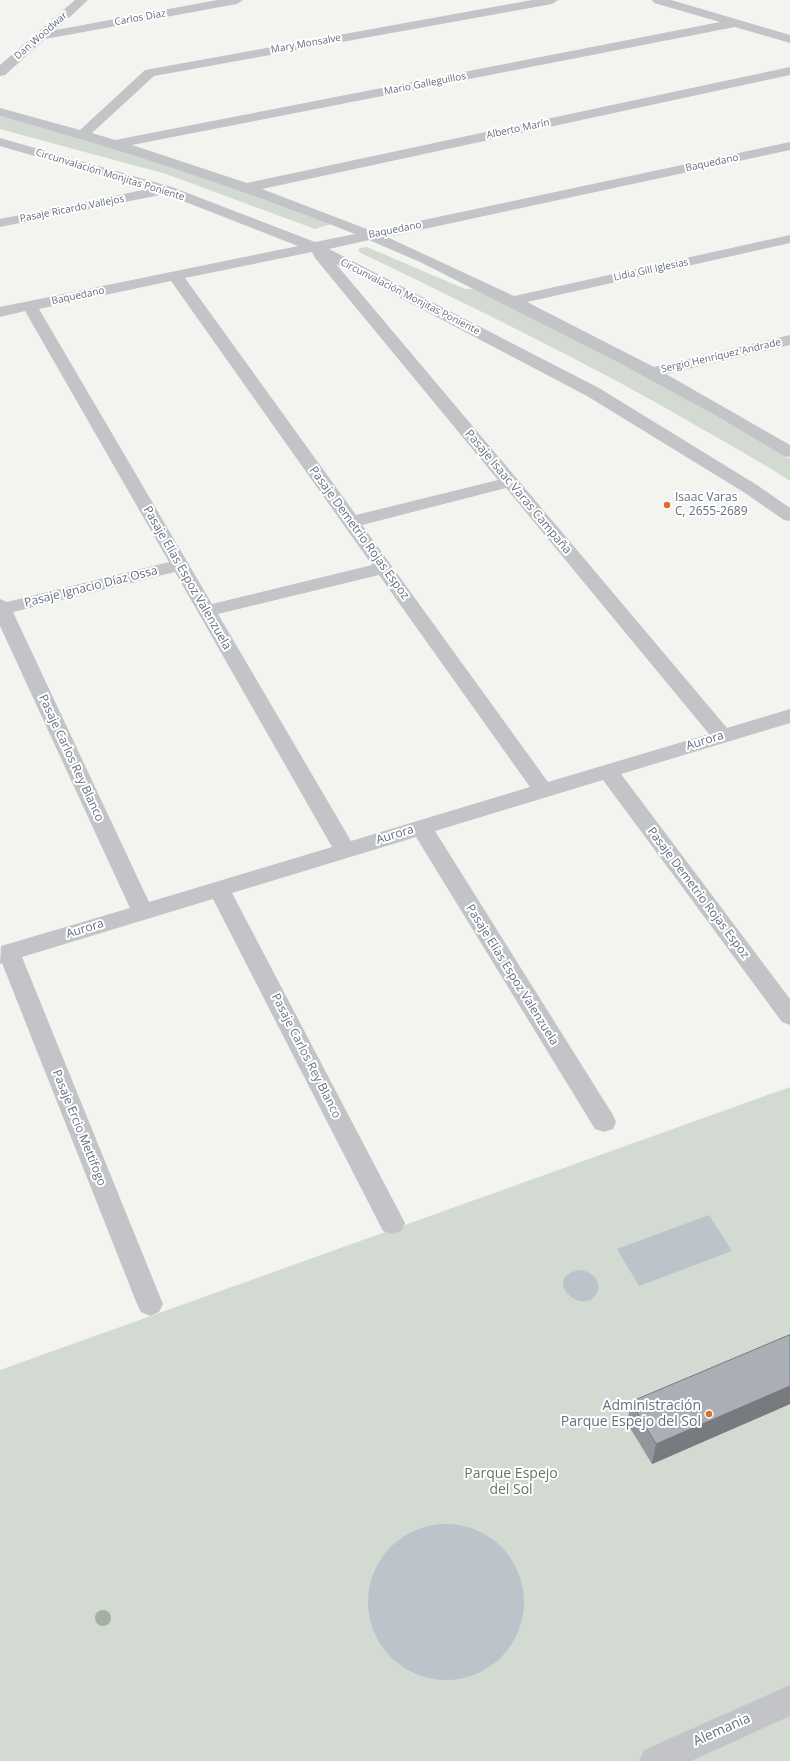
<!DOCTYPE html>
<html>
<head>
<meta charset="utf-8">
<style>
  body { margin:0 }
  canvas { display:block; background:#f3f4f0 }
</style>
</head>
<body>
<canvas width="790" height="1761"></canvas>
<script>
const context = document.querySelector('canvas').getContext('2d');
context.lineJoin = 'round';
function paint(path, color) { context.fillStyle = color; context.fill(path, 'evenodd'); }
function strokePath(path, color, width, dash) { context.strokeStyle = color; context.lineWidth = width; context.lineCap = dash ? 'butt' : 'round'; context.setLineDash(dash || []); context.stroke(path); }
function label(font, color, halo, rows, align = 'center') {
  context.font = font + ' "Open Sans",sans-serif'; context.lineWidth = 4; context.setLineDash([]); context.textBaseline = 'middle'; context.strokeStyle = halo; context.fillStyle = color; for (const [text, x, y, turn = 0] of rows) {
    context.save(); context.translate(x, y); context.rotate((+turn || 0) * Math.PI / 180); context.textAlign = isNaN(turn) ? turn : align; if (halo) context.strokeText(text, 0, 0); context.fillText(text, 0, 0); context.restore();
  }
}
paint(new Path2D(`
  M0 116 94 142 226 183 335 223 315 229 166 174 0 129Z
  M367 247 465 289 483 288 693 398 790 459V481C763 463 733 447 704 430 593 365 477 309 361 253L358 250 360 248Z
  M790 1087V1761H0V1370Z`), '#d3dad1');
paint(new Path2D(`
  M709 1215 732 1251 639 1286 617 1249Z
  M579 1270C590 1271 596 1276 599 1286 591 1325 537 1279 579 1270Z
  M368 1602a78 78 0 1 1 156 0a78 78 0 1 1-156 0Z`), '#bcc4cb');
paint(new Path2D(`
  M75 0H88L56 30 217 0H243L237 4 45 39 5 75 0 76V65Z
  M532 0H558L552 4 154 76 92 133 115 140 720 22 654 3 652 0H671L790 35V43L735 27 132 145 247 183 790 67V75L262 189 372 231 790 142V150L387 237 514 296 790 235V243L527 302 654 367 790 335V345L666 374 790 445V457L784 456 717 416 614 360 420 262 369 240 329 249 599 388 757 485 790 508V521L784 520 745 493 587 396 336 264 727 728 790 709V723L621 774 790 999V1025L782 1022 603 780 435 831 613 1115 616 1122 613 1129 604 1132 595 1129 416 837 232 893 405 1223 401 1231 392 1234 383 1231 213 899 22 957 163 1304 159 1312 150 1316 141 1312 137 1304 2 963 0 964 1 946 130 908 0 626V599L7 602 169 562 25 311 0 317V307L298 246 165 194 0 227V219L148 189 0 146V138L172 187 315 242 355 234C239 188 121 149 0 116V108L80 130 145 70ZM312 252 315 258 498 480 356 515 185 278ZM171 281 372 565 212 604 39 309ZM506 488 709 734 548 782 362 525ZM175 572 332 847 149 902 13 612ZM379 575 530 787 351 841 218 614Z
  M790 1685V1716L691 1761H639L644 1750Z`), '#c2c4c8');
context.fillStyle = '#a4afa2';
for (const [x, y] of [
  [103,1618]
]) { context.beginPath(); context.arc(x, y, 8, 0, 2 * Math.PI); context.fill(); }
paint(new Path2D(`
  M790 1335V1404L652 1464 627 1423 631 1402Z`), '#92969d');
paint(new Path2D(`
  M790 1386V1404L652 1464 656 1444Z`), '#777a7f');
const building = new Path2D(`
  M790 1335V1386L656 1444 631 1402Z`);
paint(building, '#aaafb6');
strokePath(building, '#777a7f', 1);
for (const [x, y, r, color] of [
  [667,505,4,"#db7029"],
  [709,1414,4,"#db7029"]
]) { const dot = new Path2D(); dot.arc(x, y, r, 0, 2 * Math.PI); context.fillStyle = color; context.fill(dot); strokePath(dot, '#fff', 1.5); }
label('10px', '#646f80', '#fff', [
  ["Carlos Díaz",140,18,-10],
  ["Dan Woodwar",41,36,-41],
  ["Mary Monsalve",306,44,-10],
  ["Mario Galleguillos",425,84,-11],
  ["Alberto Marín",518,129,-12],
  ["Baquedano",712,163,-12],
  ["Circunvalación Monjitas Poniente",110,175,17],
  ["Pasaje Ricardo Vallejos",72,209,-11],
  ["Baquedano",395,230,-11],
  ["Lidia Gill Iglesias",651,270,-12],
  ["Baquedano",78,296,-12],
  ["Circunvalación Monjitas Poniente",410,297,27],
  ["Sergio Henríquez Andrade",721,356,-13]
]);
label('12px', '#646f80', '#fff', [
  ["Pasaje Isaac Varas Campaña",518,492,50],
  ["Pasaje Demetrio Rojas Espoz",359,533,54],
  ["Pasaje Elías Espoz Valenzuela",187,578,60],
  ["Pasaje Ignacio Díaz Ossa",91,587,-14],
  ["Aurora",705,741,-17],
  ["Pasaje Carlos Rey Blanco",71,758,65],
  ["Aurora",395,835,-17],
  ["Pasaje Demetrio Rojas Espoz",698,893,53],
  ["Aurora",85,929,-17],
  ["Pasaje Elías Espoz Valenzuela",512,975,58],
  ["Pasaje Carlos Rey Blanco",306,1056,63],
  ["Pasaje Ercio Mettifogo",79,1128,68]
]);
label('12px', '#646f80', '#fff', [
  ["Isaac Varas",675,498],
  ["C, 2655-2689",675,512]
], 'left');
label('14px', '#646f80', '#fff', [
  ["Administración",701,1406],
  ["Parque Espejo del Sol",701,1422]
], 'right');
label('14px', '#637762', '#fff', [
  ["Parque Espejo",511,1474],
  ["del Sol",511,1490]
]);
label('14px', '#646f80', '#fff', [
  ["Alemania",722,1730,-24]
]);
</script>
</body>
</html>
